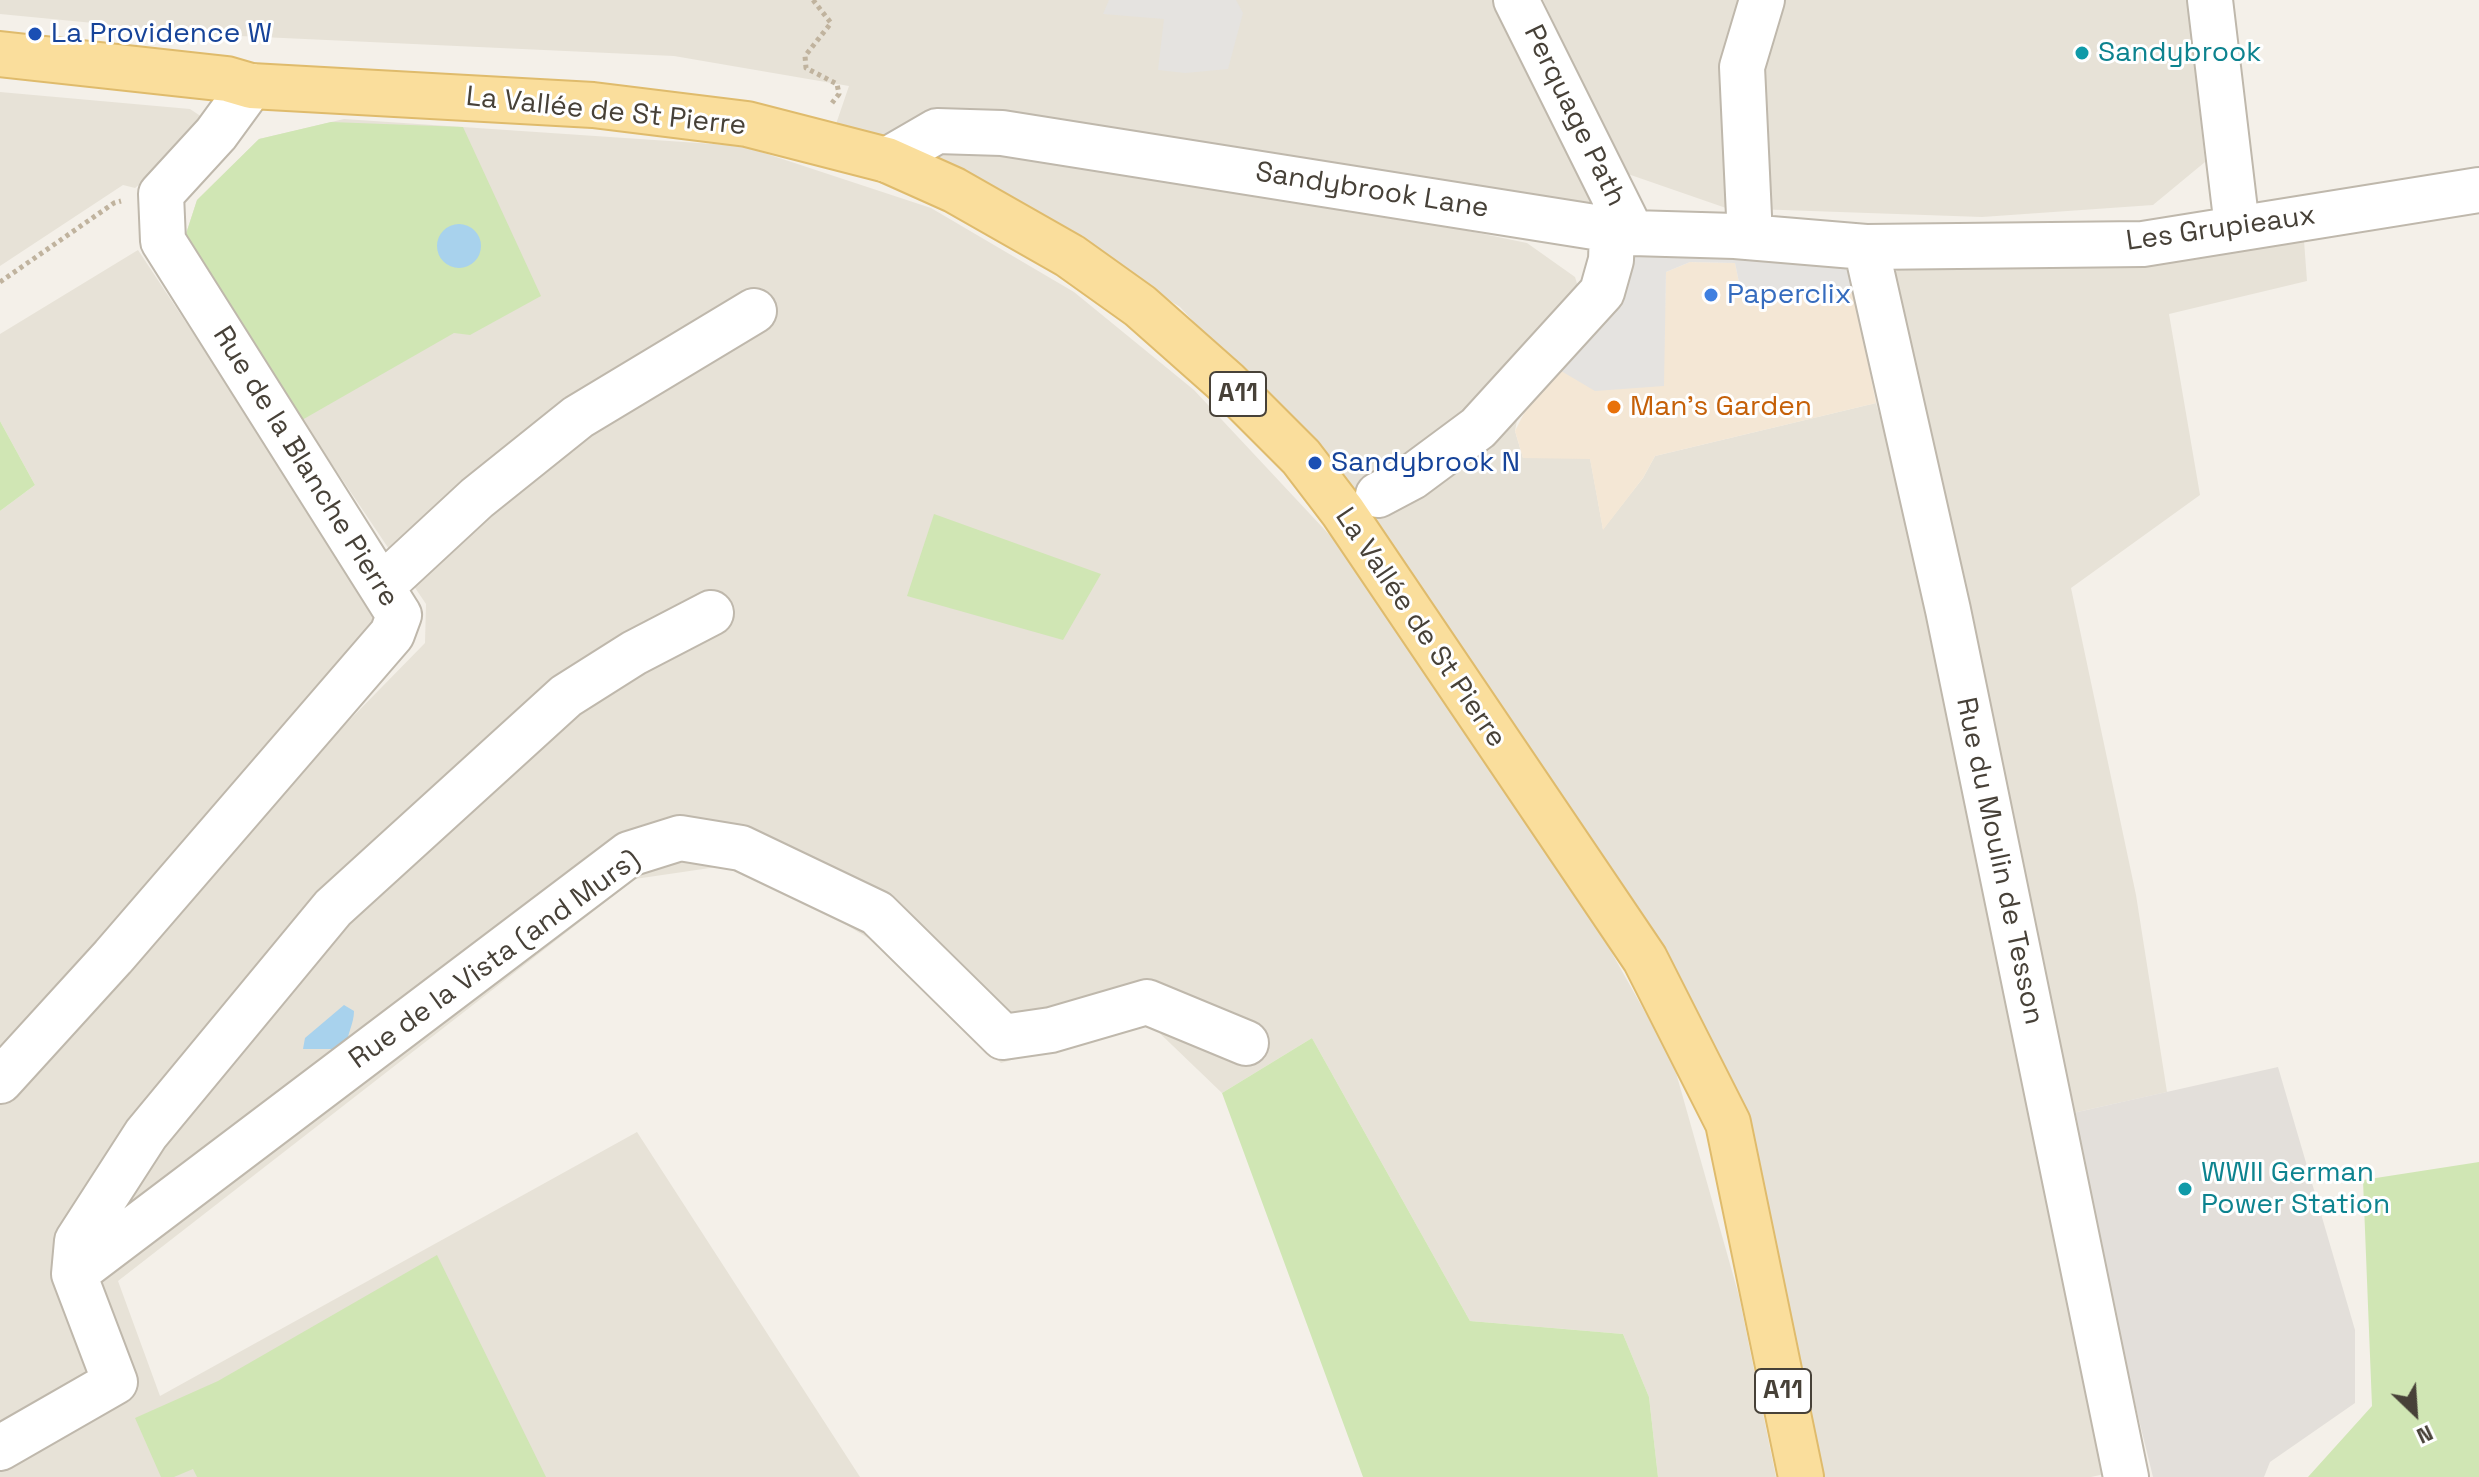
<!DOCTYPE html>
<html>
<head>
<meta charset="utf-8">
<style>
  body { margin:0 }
  #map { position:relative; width:2479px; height:1477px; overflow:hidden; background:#f4f0e9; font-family:"Space Grotesk",sans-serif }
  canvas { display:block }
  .north { position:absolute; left:2375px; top:1373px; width:80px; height:80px; -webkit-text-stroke:6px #fff; paint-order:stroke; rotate:155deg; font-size:22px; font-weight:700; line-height:32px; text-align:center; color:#474138 }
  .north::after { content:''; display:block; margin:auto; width:28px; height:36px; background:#474138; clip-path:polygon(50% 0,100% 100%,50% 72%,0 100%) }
</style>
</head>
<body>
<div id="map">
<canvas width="2479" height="1477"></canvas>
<div class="north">N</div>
</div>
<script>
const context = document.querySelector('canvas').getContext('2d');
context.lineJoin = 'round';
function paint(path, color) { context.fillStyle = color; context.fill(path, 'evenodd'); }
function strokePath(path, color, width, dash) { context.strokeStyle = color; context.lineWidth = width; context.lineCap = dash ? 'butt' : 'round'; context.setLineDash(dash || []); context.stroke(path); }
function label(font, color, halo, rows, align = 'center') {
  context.font = font + ' "Space Grotesk",sans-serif'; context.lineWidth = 6; context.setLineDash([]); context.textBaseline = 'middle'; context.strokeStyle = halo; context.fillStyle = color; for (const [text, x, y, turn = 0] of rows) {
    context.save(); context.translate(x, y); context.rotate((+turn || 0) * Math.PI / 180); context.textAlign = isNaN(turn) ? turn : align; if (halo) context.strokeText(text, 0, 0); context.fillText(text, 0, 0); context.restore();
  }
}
paint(new Path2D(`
  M0 0H1497L1605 212 885 144 835 127 849 86 674 56 218 35 0 14Z
  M1543 0H2188L2205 162 2153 205 1982 217 1726 208 1625 173Z
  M0 92 190 109 205 119 199 138 135 188 123 185 0 266Z
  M344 119 743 146 931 208 1074 292 1194 390 1339 545 1604 939 1673 1062 1739 1296 1776 1477H1658L1649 1397 1623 1334 1470 1321 1312 1038 1222 1093 1147 1021 1001 1063 868 938 744 863 635 879 118 1281 160 1396 637 1132 860 1477H0V1099L283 788 425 643 426 604 183 243 197 200 259 139Z
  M957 146 1284 193 1527 243 1575 277 1579 290 1530 350 1515 431 1523 458H1590L1603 529 1643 478 1655 456 1876 403 1933 608 2105 1474 2091 1477H1821L1740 1118 1284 419 1180 307 1055 227 937 158Z
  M2303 227 2307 281 2169 314 2200 495 2071 588 2136 895 2167 1092 2064 1115 1885 300 1895 272 1916 258Z
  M138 250 392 634 0 1065V511L35 485 0 421V334Z`), '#e7e2d7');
paint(new Path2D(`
  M1690 262 1735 263 1741 292 1854 293 1876 403 1655 456 1643 478 1603 530 1590 459 1523 458 1515 431 1549 364 1663 385 1666 272Z`), '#f4e7d5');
paint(new Path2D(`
  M2278 1067 2355 1330V1403L2270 1462 2264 1477H2153L2064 1115Z`), '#e3dfda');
paint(new Path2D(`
  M331 122 463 127 541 296 470 335 454 333 302 420 183 243 197 200 259 139Z
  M0 421 35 485 0 511Z
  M934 514 1101 574 1063 640 907 596Z
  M1312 1038 1470 1321 1623 1334 1649 1397 1658 1477H1363L1222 1093Z
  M2479 1162V1477H2308L2372 1406 2363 1180Z
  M437 1255 546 1477H197L193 1469 174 1477H161L135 1418 218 1381Z`), '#d0e6b4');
paint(new Path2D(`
  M1109 0H1236L1243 13 1228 69 1185 73 1158 70 1164 19 1103 14Z
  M1612 229 1866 247 1876 293 1741 292 1735 263 1690 262 1666 272 1664 386 1595 391 1541 359Z`), '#e5e3e0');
paint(new Path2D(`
  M437 246a22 22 0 1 1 44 0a22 22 0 1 1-44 0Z
  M344 1005 354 1011C354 1025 346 1034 347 1049H303L305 1038Z`), '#a8d2ed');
const minor = new Path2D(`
  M1516 0 1632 233
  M2210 0 2237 227
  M887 160 937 131 1002 133 1632 233 1735 236 1866 247 2143 244 2479 190
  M1750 237 1742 67 1762 0
  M1866 247 1948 610 2126 1477
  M1378 495 1412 477 1478 428 1602 292 1611 260 1612 229
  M382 586 477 498 578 417 754 311
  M0 1081 113 957 392 634 399 615 163 241 161 194 216 134 251 86
  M74 1274 77 1241 146 1134 333 908 566 696 634 653 711 613
  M0 1448 115 1382 74 1274 629 854 680 838 741 848 877 913 1003 1037 1051 1030 1147 1002 1246 1043`);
const major = new Path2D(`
  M0 54 227 79 251 86 593 105 747 124 887 160 954 190 1070 256 1140 306 1227 383 1301 457 1343 512 1645 959 1728 1123 1801 1477`);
strokePath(minor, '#bfb8ac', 48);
strokePath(major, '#dfbb6c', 48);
strokePath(new Path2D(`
  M813 0 831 23 805 56 806 68 837 84 839 94 832 103
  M0 282 114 203 121 201`), '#c0b39e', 5, [4, 4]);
strokePath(minor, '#fff', 44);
strokePath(major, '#fade9c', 44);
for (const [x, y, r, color] of [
  [35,34,8,"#1a4fb4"],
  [2082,53,8,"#0f9aa8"],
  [1711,295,8,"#3f7fe0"],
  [1614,407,8,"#e8710a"],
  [1315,463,8,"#1a4fb4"],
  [2185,1189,8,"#0f9aa8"]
]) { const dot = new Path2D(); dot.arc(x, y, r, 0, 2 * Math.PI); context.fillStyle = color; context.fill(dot); strokePath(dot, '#fff', 3); }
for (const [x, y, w] of [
  [1238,394,56],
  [1783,1391,56]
]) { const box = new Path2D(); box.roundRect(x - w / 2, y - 22, w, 44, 6); context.fillStyle = '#fff'; context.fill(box); strokePath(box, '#474138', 2); }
label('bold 26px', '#474138', null, [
  ["A11",1238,394],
  ["A11",1783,1391]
]);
label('28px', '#164399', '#fff', [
  ["La Providence W",51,34],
  ["Sandybrook N",1331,463]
], 'left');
label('28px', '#0d838f', '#fff', [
  ["Sandybrook",2098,53],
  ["WWII German",2201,1173],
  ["Power Station",2201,1205]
], 'left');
label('28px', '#474138', '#fff', [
  ["La Vallée de St Pierre",606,112,6],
  ["Perquage Path",1574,116,64],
  ["Sandybrook Lane",1372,191,9],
  ["Les Grupieaux",2221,229,-8],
  ["Rue de la Blanche Pierre",305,467,58],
  ["La Vallée de St Pierre",1420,628,56],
  ["Rue du Moulin de Tesson",1999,861,78],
  ["Rue de la Vista (and Murs)",495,960,-36]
]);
label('28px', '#366cbe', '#fff', [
  ["Paperclix",1727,295]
], 'left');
label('28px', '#c56008', '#fff', [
  ["Man's Garden",1630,407]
], 'left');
</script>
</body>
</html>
